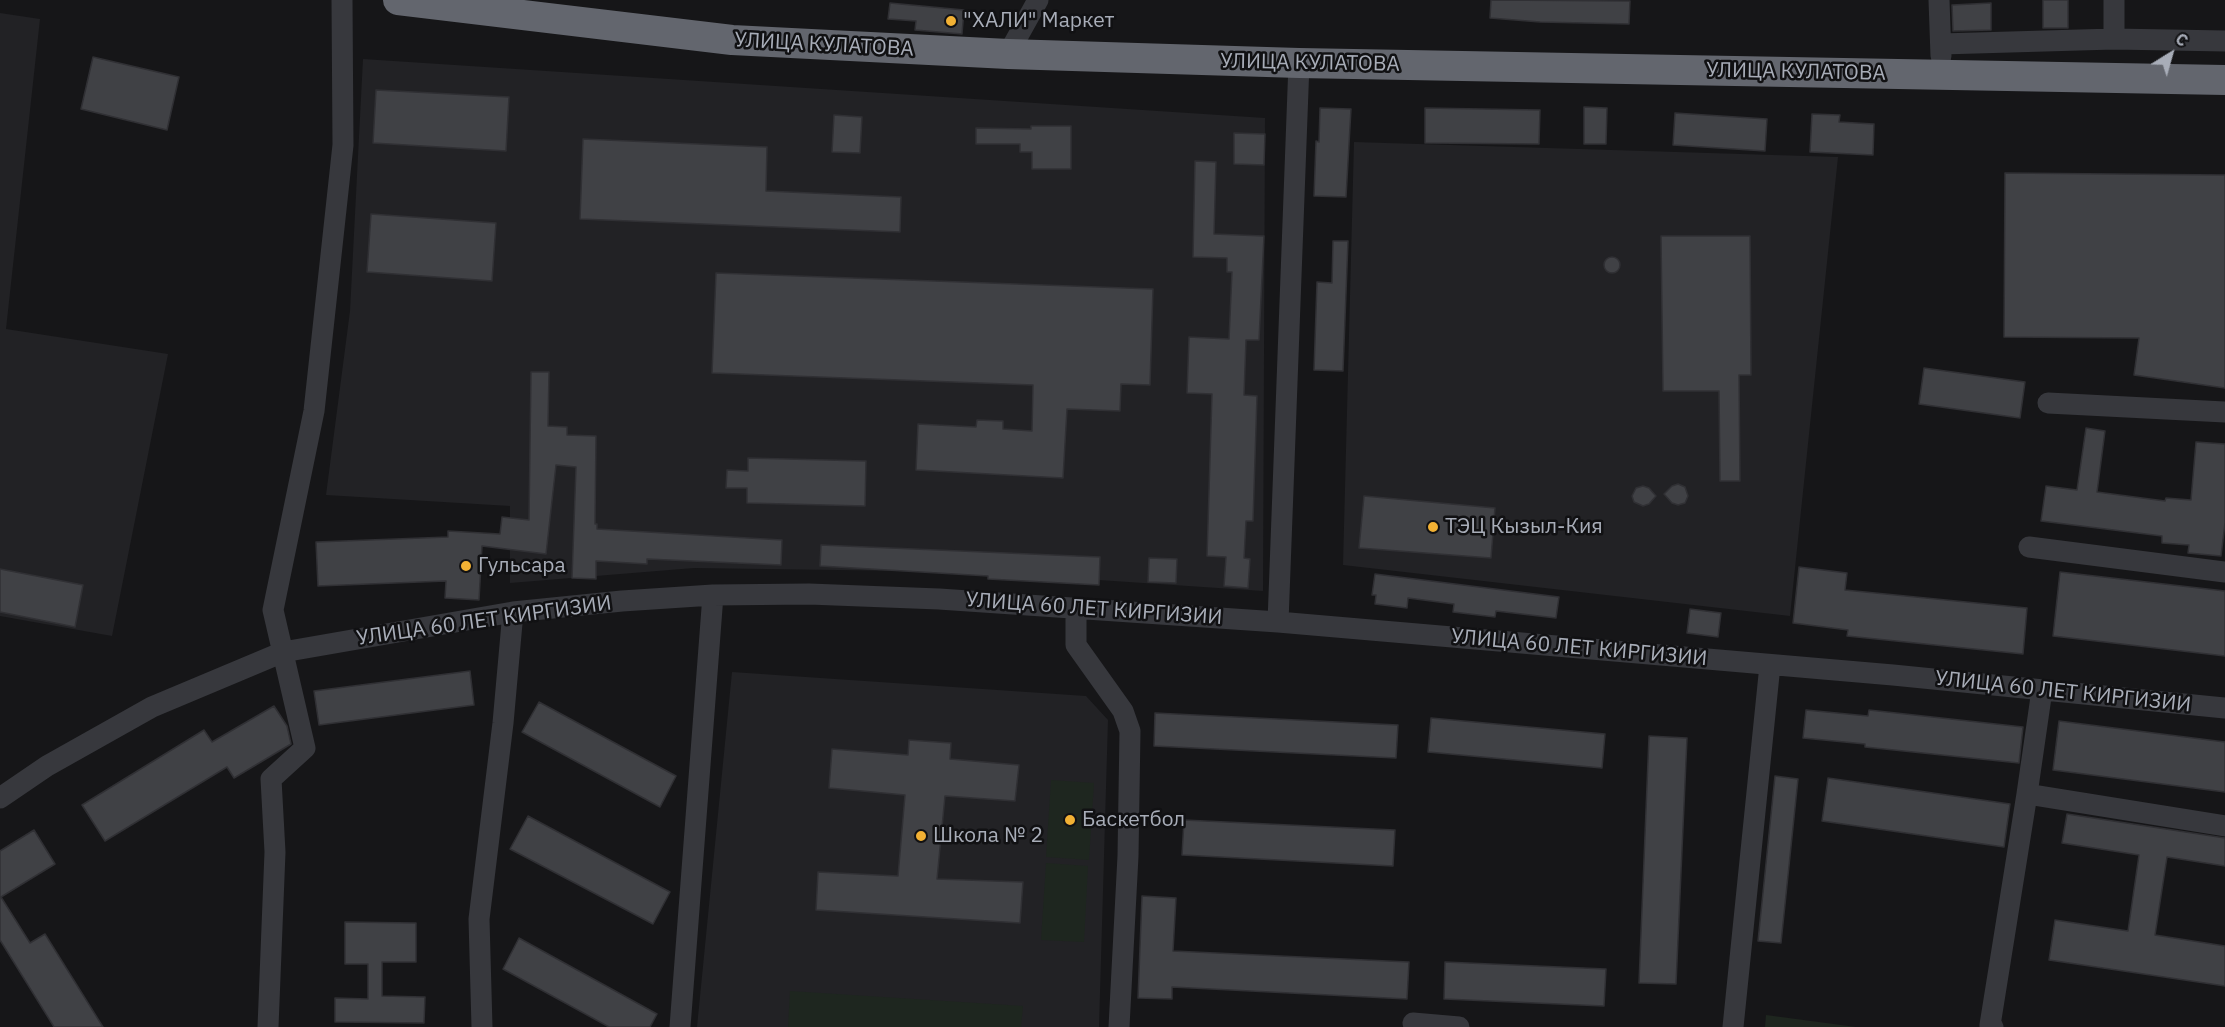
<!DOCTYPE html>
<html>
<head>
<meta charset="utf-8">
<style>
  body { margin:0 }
  #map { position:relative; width:2225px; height:1027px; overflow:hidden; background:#161618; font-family:"IBM Plex Sans",sans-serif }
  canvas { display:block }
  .north { position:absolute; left:2141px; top:24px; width:60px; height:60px; -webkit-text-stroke:4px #111113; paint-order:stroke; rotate:37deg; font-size:16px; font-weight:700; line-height:24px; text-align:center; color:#a8adb8 }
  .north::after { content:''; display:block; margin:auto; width:21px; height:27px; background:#a8adb8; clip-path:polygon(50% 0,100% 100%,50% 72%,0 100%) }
</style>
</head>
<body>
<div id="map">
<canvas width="2225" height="1027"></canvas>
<div class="north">С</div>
</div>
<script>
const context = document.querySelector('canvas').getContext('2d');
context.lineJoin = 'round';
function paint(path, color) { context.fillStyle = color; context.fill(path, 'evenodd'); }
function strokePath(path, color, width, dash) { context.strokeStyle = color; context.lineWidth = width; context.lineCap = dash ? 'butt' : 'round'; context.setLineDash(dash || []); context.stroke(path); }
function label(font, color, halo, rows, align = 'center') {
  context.font = font + ' "IBM Plex Sans",sans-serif'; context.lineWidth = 5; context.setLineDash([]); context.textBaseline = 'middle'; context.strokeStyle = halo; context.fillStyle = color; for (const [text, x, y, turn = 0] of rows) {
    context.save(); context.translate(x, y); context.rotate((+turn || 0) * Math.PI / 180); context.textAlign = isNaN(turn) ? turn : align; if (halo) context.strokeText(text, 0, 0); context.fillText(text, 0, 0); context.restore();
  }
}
paint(new Path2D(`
  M0 13 40 19 6 329 168 354 112 636 0 616Z
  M363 59 1265 118 1263 591 979 572 694 568 510 583V506L326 495 350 311Z
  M1354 142 1838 157 1790 616 1343 565Z
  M732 672 1086 696 1108 720 1099 1027H697Z`), '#222225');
paint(new Path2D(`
  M1051 780 1094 783 1089 860 1046 857Z
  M1046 863 1088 866 1084 942 1041 940Z
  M790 991 1023 1006 1021 1027H788Z
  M1766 1015 1856 1027H1765Z`), '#1e261f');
const building = new Path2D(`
  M1491 0 1630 1 1629 24 1540 22 1490 18Z
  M2043 0H2068V28H2043Z
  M890 3 964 10 962 34 915 30 916 21 888 19Z
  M1991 3V30L1953 31 1952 5Z
  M93 57 179 77 167 130 81 109Z
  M376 90 509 97 506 151 373 143Z
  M1584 107 1607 108 1606 144H1584Z
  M1320 108 1351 109 1346 197 1314 196 1316 141 1319 142Z
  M1425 108 1540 110 1539 144 1425 143Z
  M1675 113 1767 119 1765 151 1673 145Z
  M1812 114 1840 115 1839 122 1874 124 1873 155 1810 152Z
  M834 115 862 117 860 153 832 152Z
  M1031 126H1071V169H1032V152H1020V144H976V128L1031 129Z
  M1234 133 1265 134 1264 165 1234 164Z
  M583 139 767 147 766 191 901 197 900 232 580 219Z
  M1195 161 1216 162 1214 234 1264 236 1259 340H1246L1244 395 1257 396 1253 521H1246L1244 558 1250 559 1248 588 1224 586 1226 557 1207 556 1212 394 1187 393 1189 337 1229 339 1232 272H1227V258L1193 257Z
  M2005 173 2225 175V388L2134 375 2139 338 2004 337Z
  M371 214 496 223 492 281 367 272Z
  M1661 236H1750L1751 375H1739L1740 481H1720L1719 391H1663Z
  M1333 241H1348L1343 371 1314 370 1317 282 1332 283Z
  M1604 265a8 8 0 1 1 16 0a8 8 0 1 1-16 0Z
  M716 273 1153 289 1150 385 1121 384 1120 411 1067 409 1063 478 916 470 918 424 976 427 977 420 1003 421V429L1032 431 1033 385 712 373Z
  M1924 368 2025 382 2020 418 1919 404Z
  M531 372H549L548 426 567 427V435L596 436 595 524H597V529L782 540 781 565 647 559V564L596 561V579L572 578 576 467 556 465 546 554 482 546 479 600 445 598 446 581 318 586 316 542 448 537V531L500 534 502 517 529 520Z
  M2086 428 2105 431 2097 492 2165 501 2166 498 2191 500 2196 442 2225 444V523L2221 556 2188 553 2189 545 2162 543V536L2041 521 2046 486 2077 490Z
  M748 458 866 461 865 506 747 503V488H726L727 470 748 471Z
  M1678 484 1685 487 1688 496 1685 503 1678 505 1672 503 1664 494 1672 486Z
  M1643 486 1649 488 1656 496 1649 504 1643 506 1634 502 1632 496 1636 488Z
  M1364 496 1495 508 1491 558 1359 548Z
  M821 545 1100 557 1099 585 988 579V576L820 566Z
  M1149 558 1177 559 1176 583 1148 582Z
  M1799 567 1847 573 1845 590 2027 608 2023 654 1847 636 1848 630 1793 623Z
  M0 569 83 585 75 627 0 612Z
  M2060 572 2225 591V656L2053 636Z
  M1375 574 1559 597 1556 618 1496 611 1495 617 1453 612 1454 604 1408 598 1407 608 1375 604 1376 595H1372Z
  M1690 609 1721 613 1718 637 1687 633Z
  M470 671 474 705 319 725 314 691Z
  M539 702 676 776 660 807 522 732Z
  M274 706 287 726 291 744 234 778 227 767 105 841 82 805 204 730 212 742Z
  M1806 710 1868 716 1869 710 2023 727 2019 763 1865 747V744L1803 738Z
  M1155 713 1398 725 1396 758 1154 746Z
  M1431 718 1605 734 1602 768 1428 752Z
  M2059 721 2225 742V792L2053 770Z
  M1649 736 1687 738 1676 984 1639 983Z
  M909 740 951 743 950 759 1019 765 1015 801 945 796 937 879 1023 882 1020 923 816 910 818 872 898 876 905 795 829 788 832 749 908 755Z
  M1775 776 1798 779 1781 943 1758 941Z
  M1828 778 2010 804 2004 847 1822 821Z
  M2067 814 2225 838V866L2167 857 2155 935 2225 946V986L2049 960 2055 920 2128 931 2139 855 2062 843Z
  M528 816 670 892 653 924 510 849Z
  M1184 820 1395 830 1393 866 1182 855Z
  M34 830 55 864 1 897 30 943 45 934 103 1027H54L0 940V851Z
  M1142 896 1176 898 1173 951 1409 962 1407 999 1172 987V999L1138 998Z
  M345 922 416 923V962H382V996L425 997 424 1023 335 1022V998L368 999V964H345Z
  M519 938 657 1014 650 1027H609L503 969Z
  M1445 962 1606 969 1604 1006 1444 999Z`);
paint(building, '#404145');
strokePath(building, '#303034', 1.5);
strokePath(new Path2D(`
  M1939 0 1941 56
  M2114 0V39
  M1941 44 2114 39 2225 41
  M1008 54 1038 0
  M2048 403 2225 412
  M2029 547 2225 572
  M1076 608V645L1123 711 1130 731 1128 856 1119 1027
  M1278 622 1299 63
  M2027 794 2225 826
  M0 798 47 766 152 707 283 652 513 612 622 601 713 595 809 594 939 599 1278 622 1893 675 2225 708
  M1413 1023 1459 1027
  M268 1027 275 852 271 779 305 748 273 610 314 411 343 145 342 0
  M482 1027 479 919 503 723 513 612
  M680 1027 713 595
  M1733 1027 1770 665
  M1993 1027 1990 1025 2027 794 2042 690`), '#37383d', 21);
strokePath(new Path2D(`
  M398 0 732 40 1008 54 1299 63 2225 80`), '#63666e', 30);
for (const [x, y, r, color] of [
  [951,21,6,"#f2b134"],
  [1433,527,6,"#f2b134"],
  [466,566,6,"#f2b134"],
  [1070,820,6,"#f2b134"],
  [921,836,6,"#f2b134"]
]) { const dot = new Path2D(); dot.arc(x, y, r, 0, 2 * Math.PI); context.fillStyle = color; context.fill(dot); strokePath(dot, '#111113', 2); }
label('21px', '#a8adb8', '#111113', [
  ["\"ХАЛИ\" Маркет",963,21],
  ["ТЭЦ Кызыл-Кия",1445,527],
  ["Гульсара",478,566],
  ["Баскетбол",1082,820],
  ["Школа № 2",933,836]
], 'left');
label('21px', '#a8adb8', '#111113', [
  ["УЛИЦА КУЛАТОВА",824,45,3],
  ["УЛИЦА КУЛАТОВА",1310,63,1],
  ["УЛИЦА КУЛАТОВА",1796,72,1],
  ["УЛИЦА 60 ЛЕТ КИРГИЗИИ",1094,609,4],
  ["УЛИЦА 60 ЛЕТ КИРГИЗИИ",484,621,-8],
  ["УЛИЦА 60 ЛЕТ КИРГИЗИИ",1579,648,5],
  ["УЛИЦА 60 ЛЕТ КИРГИЗИИ",2063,692,6]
]);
</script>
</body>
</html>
